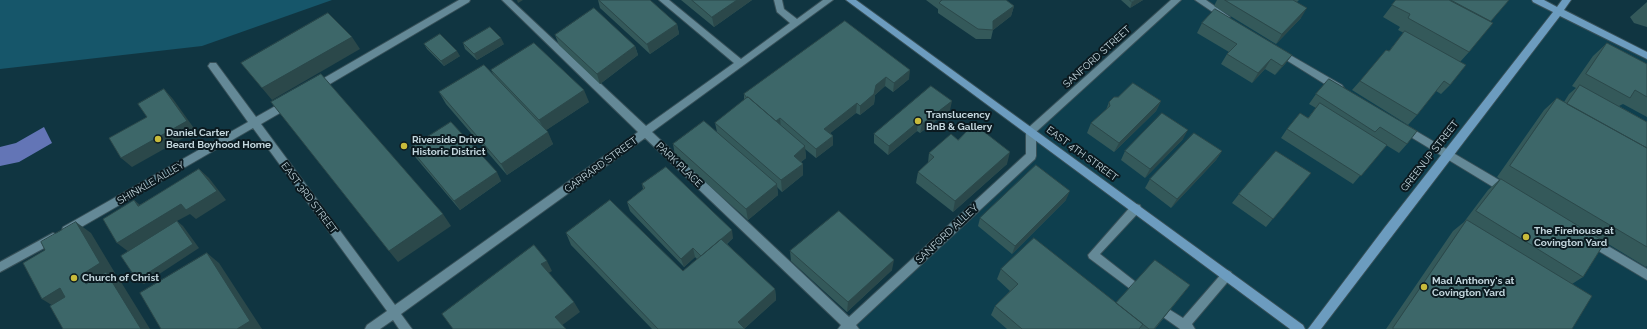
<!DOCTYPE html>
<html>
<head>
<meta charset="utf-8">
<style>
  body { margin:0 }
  canvas { display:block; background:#103541 }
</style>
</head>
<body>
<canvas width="1647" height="329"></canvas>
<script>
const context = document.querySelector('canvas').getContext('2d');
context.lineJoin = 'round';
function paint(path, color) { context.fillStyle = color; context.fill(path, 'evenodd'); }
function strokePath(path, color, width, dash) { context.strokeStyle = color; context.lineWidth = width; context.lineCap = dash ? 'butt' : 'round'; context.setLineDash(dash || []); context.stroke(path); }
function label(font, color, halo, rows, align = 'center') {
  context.font = font + ' Raleway,sans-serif'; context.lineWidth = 4; context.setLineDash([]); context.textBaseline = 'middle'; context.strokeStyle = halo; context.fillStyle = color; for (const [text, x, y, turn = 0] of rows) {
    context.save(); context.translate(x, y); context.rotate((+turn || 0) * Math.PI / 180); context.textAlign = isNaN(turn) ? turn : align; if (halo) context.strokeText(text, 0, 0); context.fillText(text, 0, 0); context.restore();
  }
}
paint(new Path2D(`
  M1177 0H1536L1647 56V329H853L848 325 1031 156V131Z`), '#0e3f4e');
paint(new Path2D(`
  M0 0H332L202 46 0 69Z`), '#16566a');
paint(new Path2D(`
  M44 127 52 143 19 162 0 166V147L16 143Z`), '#6375b6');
const minor = new Path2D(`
  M459 0H470L469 2 318 91H312L310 88 312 85Z
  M502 0H511L646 126 734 63 659 0H669L741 59 790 23 777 12 774 0H782L784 9 797 19 823 0H833L652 132 849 317 1026 154V131L1028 128 1171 0H1181L1036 132V156L1035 159 856 325 859 329H838L841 325 645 138 401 314 412 329H399L393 320 380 329H365L367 325 387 311 253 128 71 233 67 235 63 233 62 230 63 227 248 122 210 69 208 66 210 63H216L256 117 286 100H292L294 103 292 106 261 124 395 305 638 132Z
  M1195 0H1206L1230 17 1226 20 1223 19Z
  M1278 48 1342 85 1344 88 1342 91H1336L1275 53 1273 51Z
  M1404 124 1511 187 1512 190 1511 193 1507 194 1503 193 1401 131 1399 128 1401 125Z
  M1136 204 1140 205 1141 208 1140 211 1100 254 1137 283 1138 286 1137 289 1133 291 1089 258 1088 255 1132 205Z
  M53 233 57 235 58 238 57 241 0 272V262Z
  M1591 236 1647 269V280L1587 244 1586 241 1587 238Z
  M1227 270 1231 272 1232 275 1231 278 1192 324 1195 329H1180L1163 317 1161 313 1163 309 1167 308 1183 318 1223 272Z`);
const major = new Path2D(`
  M846 0H856L1303 325 1305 329H1290Z
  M1532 0H1544L1557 7 1562 0H1571L1564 10 1647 52V59L1560 16 1321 329H1308L1385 227 1553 12 1533 2Z`);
strokePath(minor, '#375058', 2);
strokePath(major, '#375058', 2);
paint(minor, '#648997');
paint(major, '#6c9cbf');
paint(new Path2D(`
  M598 0H650L677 24 679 34 650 54 600 8Z
  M681 0H752L714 27Z
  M926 0H1006L1014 6 1011 16 993 30 991 39H976L938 13V9Z
  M1121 0H1143L1130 8Z
  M1217 0H1299L1297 2 1301 18 1276 44 1214 6Z
  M1396 0H1509L1490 22 1469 52 1460 62 1450 85 1441 94 1436 91 1417 115 1408 125 1352 90 1360 81 1389 51 1404 33 1398 30 1400 27 1383 17Z
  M1647 2V27L1634 23 1630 17Z
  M845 21 909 79 893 92 885 86 875 95 874 104 860 115 856 113 830 133 833 136V145L816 158 805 149 806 158 801 162 803 164V175L782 192 777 187 778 195 748 220 675 155 673 144 717 132 715 123 744 100V94Z
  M1202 23 1292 55 1285 64 1275 75 1265 69 1252 83 1221 64 1227 54 1229 52 1197 33Z
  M555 35 635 46 638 55 600 84 559 45Z
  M463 43 504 44 477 60 465 49Z
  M1607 43 1647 64V117L1623 104 1619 106 1647 122V266L1646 267 1605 242 1583 277 1572 284V329H1386L1453 231 1464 222 1488 190 1500 179 1497 177 1544 110 1557 98 1564 102 1569 94 1576 88 1572 86 1593 56Z
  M424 44 460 56 444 66 427 49Z
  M491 70 589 102 546 130 553 144 507 175 446 104 439 92 494 76Z
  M1329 79 1407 144 1399 153 1386 145 1353 184 1281 138 1287 129 1308 118 1316 108 1309 104 1316 94Z
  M1161 101 1156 111 1114 152 1087 133 1091 123 1106 110 1109 102Z
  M950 110 920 133 917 131 888 155 874 143V134Z
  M1183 139 1145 178 1121 160 1125 151Z
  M958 140 1007 164 953 212 916 183 918 172 928 163 929 153Z
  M410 148 501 181 460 210 416 158Z
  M1222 151 1216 160 1171 208 1145 188 1150 179Z
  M1311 173 1266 227 1232 203 1239 194Z
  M642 184 733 238 727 244 775 289 776 300 745 328V329H652L571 245 566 233 683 271 697 259 695 257 684 267 630 211 627 202 643 189Z
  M1066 200 1012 254 978 226 980 218Z
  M790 251 892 270 847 312 791 261Z
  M1001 269 1116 303 1190 285 1155 329H1007L991 315 995 306 1010 291 997 279Z`), '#34595a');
paint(new Path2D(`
  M517 0H523L518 3Z
  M737 0H752L714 27 712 17Z
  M1136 0H1143L1130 8 1132 2Z
  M1014 6 1011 16 993 30V21Z
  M1307 8 1301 18 1276 44 1282 34Z
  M677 24 679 34 650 54 647 44Z
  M352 37 360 49 272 100 262 88Z
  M501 38 504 44 477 60 474 54Z
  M635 46 638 55 600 84 597 74Z
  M457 51 460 56 444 66 441 61Z
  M1292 55 1285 64 1275 75 1282 66Z
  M1271 59 1265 69 1252 83 1258 73Z
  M910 70 909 79 893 92 894 83Z
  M886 77 885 86 875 95 874 104 860 115V106L876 85Z
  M164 89 173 99 196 131 132 167 121 158 187 121Z
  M584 90 589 102 545 131 539 120Z
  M952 101 950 110 920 133 922 124Z
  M1161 101 1156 111 1114 152 1119 143Z
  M857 103 856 113 824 138V129Z
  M780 118 781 128 775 122Z
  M918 122 917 131 888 155 889 146Z
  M1188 130 1183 139 1145 178 1150 169Z
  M548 132 553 144 507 175 501 164Z
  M833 136V145L816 158V149Z
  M805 146 806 158 794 167V156Z
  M1222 151 1216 160 1171 208 1177 199Z
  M1010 152 1007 164 953 212 955 201Z
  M803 164V175L782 192 781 180Z
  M199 169 209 178 226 200 196 219 190 214 177 221 183 226 199 248 144 284 137 280 129 252 117 243 181 204Z
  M497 172 501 181 460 210 454 201Z
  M777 184 778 195 748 220 746 209Z
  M1070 191 1066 200 1012 254 1015 246Z
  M134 200 145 209 138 206Z
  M443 214 451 226 398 262 389 251Z
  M76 222 91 233 115 273 112 275 121 282 150 329H141L86 284 81 275Z
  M732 230 733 238 703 264 701 256Z
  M693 248 695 257 684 267 681 259Z
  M207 253 219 263 262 329H237Z
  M894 260 892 270 847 312 848 302Z
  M547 261 552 271 547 274 541 264Z
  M60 288 76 298 58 309 42 299Z
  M775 289 776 300 744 329 738 322Z
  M574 302 580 312 561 326 555 317Z`), '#2b484a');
const building = new Path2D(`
  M599 0H650L677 24 647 44Z
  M692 0H737L712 17Z
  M941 0H1006L1014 6 993 21V30L978 29 939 3 942 0Z
  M1130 0H1136L1132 2Z
  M1225 0H1293L1307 8 1282 34Z
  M1396 0H1449L1493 23 1469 52 1408 18 1410 14 1392 5Z
  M1451 0H1509L1491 21Z
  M594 8 635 46 597 74 555 35Z
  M1215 9 1292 55 1282 66 1271 59 1258 73 1227 54 1237 44 1202 23Z
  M328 13 352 37 262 88 241 63Z
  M845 21 910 70 894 83 886 77 876 85 874 94 860 106 857 103 824 129 833 136 816 149 780 118 776 121 748 97 747 98 744 94Z
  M490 27 501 38 474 54 463 43Z
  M1405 31 1466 65 1450 85 1444 81 1417 115 1360 81 1386 50 1389 51Z
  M440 34 457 51 441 61 424 44Z
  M534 43 584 90 539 120 491 70Z
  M1607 43 1647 64V97L1635 90 1630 98 1586 74Z
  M484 65 548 132 501 164 439 92Z
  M321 74 443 214 389 251 271 102Z
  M1329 79 1417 131 1407 144 1380 127 1375 132 1316 94Z
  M1133 83 1161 101 1119 143 1091 123 1110 106 1109 102 1114 97H1118Z
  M1580 85 1647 122V148L1567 104Z
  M931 86 952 101 922 124 918 122 889 146 874 134Z
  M164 89 187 121 121 158 109 138 147 117 138 104Z
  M748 97 805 146 794 156 803 164 781 180 715 123Z
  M1557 98 1647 148V247L1510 166Z
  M1320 103 1387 145 1361 176 1287 129 1300 113 1308 118Z
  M1162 113 1188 130 1150 169 1125 151Z
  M704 121 777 184 746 209 673 144Z
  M451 122 497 172 454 201 410 148Z
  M974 124 1010 152 955 201 918 172 934 157 929 153 951 134 958 140Z
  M1194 133 1222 151 1177 199 1150 179Z
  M1276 151 1311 173 1273 219 1239 194Z
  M1036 165 1070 191 1015 246 980 218Z
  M666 167 732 230 701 256 693 248 681 259 627 202 645 188 642 184Z
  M199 169 217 191 186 210 181 204 117 243 103 219 134 200 138 206Z
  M1501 179 1605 242 1583 277 1476 211Z
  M610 200 683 271 721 239 775 289 738 322 745 329H658L566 233Z
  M839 211 894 260 848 302 790 251Z
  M1467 220 1592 296 1572 329H1393V328Z
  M177 221 193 244 137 280 121 256Z
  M76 222 100 263 81 275 86 284 106 272 141 329H63L50 306 65 297 60 288 42 299 23 263 45 250 41 242Z
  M1034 238 1143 324 1139 329H1022L995 306 1018 284 1001 269Z
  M534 245 547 261 541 264 574 302 555 317 566 329H453L442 314Z
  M207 253 250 321 237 329H161L140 293Z
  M1155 260 1190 285 1154 329H1149L1116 303Z`);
paint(building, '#3d6769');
strokePath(building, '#2b484a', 1);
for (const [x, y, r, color] of [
  [918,121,4,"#c8bb3b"],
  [158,139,4,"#c8bb3b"],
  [404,146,4,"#c8bb3b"],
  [1526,237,4,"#c8bb3b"],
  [74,278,4,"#c8bb3b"],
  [1424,287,4,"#c8bb3b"]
]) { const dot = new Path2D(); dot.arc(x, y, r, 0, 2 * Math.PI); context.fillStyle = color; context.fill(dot); strokePath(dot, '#0b1a20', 1.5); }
label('10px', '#c3d6dd', '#0b1a20', [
  ["SANFORD STREET",1097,57,-42],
  ["EAST 4TH STREET",1082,154,36],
  ["GREENUP STREET",1430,156,-52],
  ["GARRARD STREET",601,165,-36],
  ["PARK PLACE",679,165,44],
  ["SHINKLE ALLEY",151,183,-30],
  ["EAST 3RD STREET",309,198,53],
  ["SANFORD ALLEY",947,234,-43]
]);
label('bold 10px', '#c3d6dd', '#0b1a20', [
  ["Translucency",926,115],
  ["BnB & Gallery",926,127],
  ["Daniel Carter",166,133],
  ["Beard Boyhood Home",166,145],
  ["Riverside Drive",412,140],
  ["Historic District",412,152],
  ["The Firehouse at",1534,231],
  ["Covington Yard",1534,243],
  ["Church of Christ",82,278],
  ["Mad Anthony's at",1432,281],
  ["Covington Yard",1432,293]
], 'left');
</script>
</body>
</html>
